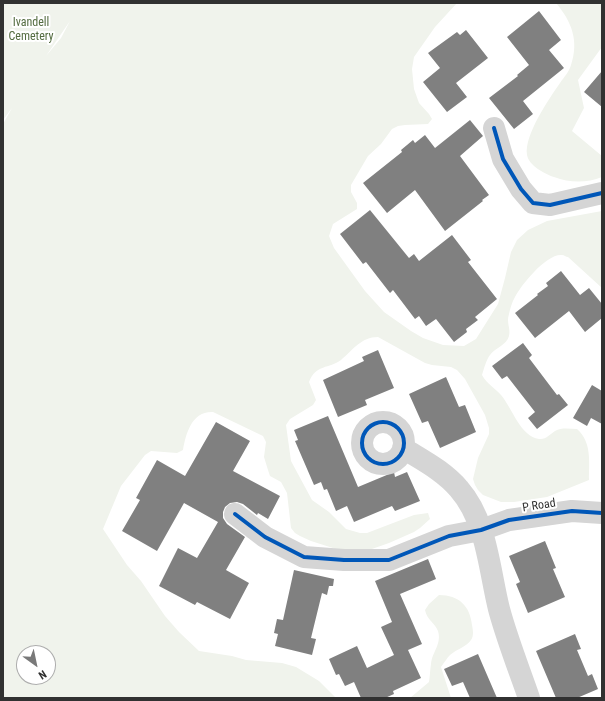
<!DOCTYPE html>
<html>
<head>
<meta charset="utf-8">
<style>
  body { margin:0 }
  #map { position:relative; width:605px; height:701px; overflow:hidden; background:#fff; font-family:"Roboto Condensed",sans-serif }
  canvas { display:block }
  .frame { position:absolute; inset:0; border:4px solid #313131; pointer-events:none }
  .north { position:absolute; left:16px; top:645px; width:40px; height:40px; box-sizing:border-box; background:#fff; border:1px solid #adadad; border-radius:50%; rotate:147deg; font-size:11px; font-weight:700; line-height:16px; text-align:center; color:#313131 }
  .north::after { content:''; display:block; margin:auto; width:14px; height:18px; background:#797979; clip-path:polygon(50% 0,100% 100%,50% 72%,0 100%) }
</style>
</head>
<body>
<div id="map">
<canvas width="605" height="701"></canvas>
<div class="frame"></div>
<div class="north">N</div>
</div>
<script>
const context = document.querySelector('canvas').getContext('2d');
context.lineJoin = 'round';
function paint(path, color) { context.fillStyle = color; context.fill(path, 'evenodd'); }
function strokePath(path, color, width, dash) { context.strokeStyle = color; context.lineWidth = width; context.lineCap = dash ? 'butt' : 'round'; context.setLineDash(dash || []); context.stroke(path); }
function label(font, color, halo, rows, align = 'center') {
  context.font = font + ' "Roboto Condensed",sans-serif'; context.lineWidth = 4; context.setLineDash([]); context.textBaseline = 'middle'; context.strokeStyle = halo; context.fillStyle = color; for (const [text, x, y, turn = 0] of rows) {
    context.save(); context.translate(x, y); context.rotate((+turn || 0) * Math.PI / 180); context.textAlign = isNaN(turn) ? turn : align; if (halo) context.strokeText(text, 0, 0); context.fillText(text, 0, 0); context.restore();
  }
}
paint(new Path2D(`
  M3 3H457L435 27 414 57 412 69 414 89 419 103 429 114 432 119 428 124 405 125 398 126 392 129 381 144 368 156 351 185V192L357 203V209L333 224 329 236 334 248 365 291 384 312 411 331 423 338 443 345 464 346 476 339 498 304 505 278 511 252 517 240 528 230 547 221 602 211V288L568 257C566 257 564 255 562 255 547 253 521 285 515 297 512 302 510 309 509 314 506 323 511 328 509 336 507 345 495 348 490 355 486 360 484 369 482 375 487 384 495 388 501 395 512 408 521 437 539 439 546 440 550 434 555 431 562 427 570 429 577 429 592 442 589 462 589 480L547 497 514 502H501L483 495 478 490 475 485 473 479 478 458 489 434V428L485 415 465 379 457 370 451 367 432 365 425 363 378 337C361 337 353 350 341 360 329 369 316 364 309 382L316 400 313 405 290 419 286 425 291 461 312 500 329 512 346 529 360 533H367L414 515 428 513 430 519 420 528 414 532 389 543 369 550 336 549 311 541 300 536 295 533 291 528 287 493 281 482 270 476 268 470 264 457 266 442 263 436 213 412C192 411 186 433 183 450L177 453 151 451 145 455 121 486 103 529 127 565 141 581 165 616 179 632 199 651 232 656 246 660 282 663 296 667 319 681 336 698H3V124L12 108 3 120ZM70 21 61 38 46 56ZM24 653H48V677H24Z
  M556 3H602V47L578 80 584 108 572 131 602 156V177C587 183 570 183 554 177 545 174 529 166 527 155 524 135 549 99 560 83 564 77 569 72 571 65 579 41 572 22 556 3Z
  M439 595C459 595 470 606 472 625 473 630 474 636 471 640 466 647 457 649 450 655 447 658 444 663 441 667L451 698H410L429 682C430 676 430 670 431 664 432 652 442 644 438 631 435 623 427 620 425 610L429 604Z`), '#f0f3ec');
paint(new Path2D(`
  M539 11 561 40 549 50 564 68 523 101 533 114 514 129 489 98 518 76 517 75 529 65 507 37Z
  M466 30 488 58 456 83 467 97 447 112 423 82 440 68 428 53 457 32 460 35Z
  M602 71V107L584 92Z
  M470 120 483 136 460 156 489 195 482 200 483 201 445 231 415 190 387 213 363 183 402 152 401 150 413 140 415 143 425 135 435 148Z
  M370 210 409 258 414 254 419 261 452 235 471 260 468 262 497 299 475 317 478 320 466 329 467 332 454 342 436 319 426 326 419 316 415 319 393 290 390 293 366 262 363 264 340 234Z
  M561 271 580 295 589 288 602 304V318L585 332 569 311 535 338 515 313 538 295 537 294 548 286 546 283Z
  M523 343 532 355 529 358 557 395 559 394 568 405 537 429 528 418 535 412 507 376 502 379 492 366Z
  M378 350 394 388 365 400 367 405 338 417 323 380 364 361 362 357Z
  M446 377 459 407 465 405 476 432 440 448 428 421 422 423 409 394Z
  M592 385 602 391V424L591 418 587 426 573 418Z
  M328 416 358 487 394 472 395 477 407 472 420 501 395 511 392 506 354 522 347 506 336 511 327 489 324 490 321 482 314 485 295 441 298 440 294 430Z
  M216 422 250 441 233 471 280 496 268 519 258 513 257 515 243 504 237 502 230 503 225 507 223 512V518L227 524 245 537 226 570 249 583 230 619 197 602 195 605 159 586 178 548 197 558 218 522 184 503 157 551 122 531 140 500 136 498 157 460 185 476Z
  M545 541 556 568 553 569 565 597 528 613 516 584 520 582 509 556Z
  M428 559 436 579 400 594 422 644 408 650 421 678 393 691 394 694 385 698H361L354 682 345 686 339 674 336 675 329 659 357 646 367 668 394 655 381 627 392 622 375 581Z
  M294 570 334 579 333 586H329L327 595 322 593 311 638 316 639 312 655 275 646 278 634 274 633 277 619 283 620Z
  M575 634 581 649 577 650 588 676 592 674 598 689 577 698H556L536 651Z
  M478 654 497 698H470L463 682 452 686 444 669Z`), '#808080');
strokePath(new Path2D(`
  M494 128 503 159 521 189 533 203 550 205 602 193
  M362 443a21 21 0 1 1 42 0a21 21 0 1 1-42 0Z
  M403 448C422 460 444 471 459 489 487 521 489 569 499 609 507 639 519 669 529 698
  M235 514 265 537 304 557 344 560H389L449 536 481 530 509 520 572 511 602 513`), '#d5d5d5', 22);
strokePath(new Path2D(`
  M494 128 503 159 521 189 533 203 550 205 602 193
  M362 443a21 21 0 1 1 42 0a21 21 0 1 1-42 0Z
  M235 514 265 537 304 557 344 560H389L449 536 481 530 509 520 572 511 602 513`), '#0057b8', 4);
label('12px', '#546c40', '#fff', [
  ["Ivandell",31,23],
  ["Cemetery",31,37]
]);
label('12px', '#313131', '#fff', [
  ["P Road",539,506,-9]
]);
</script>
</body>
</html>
